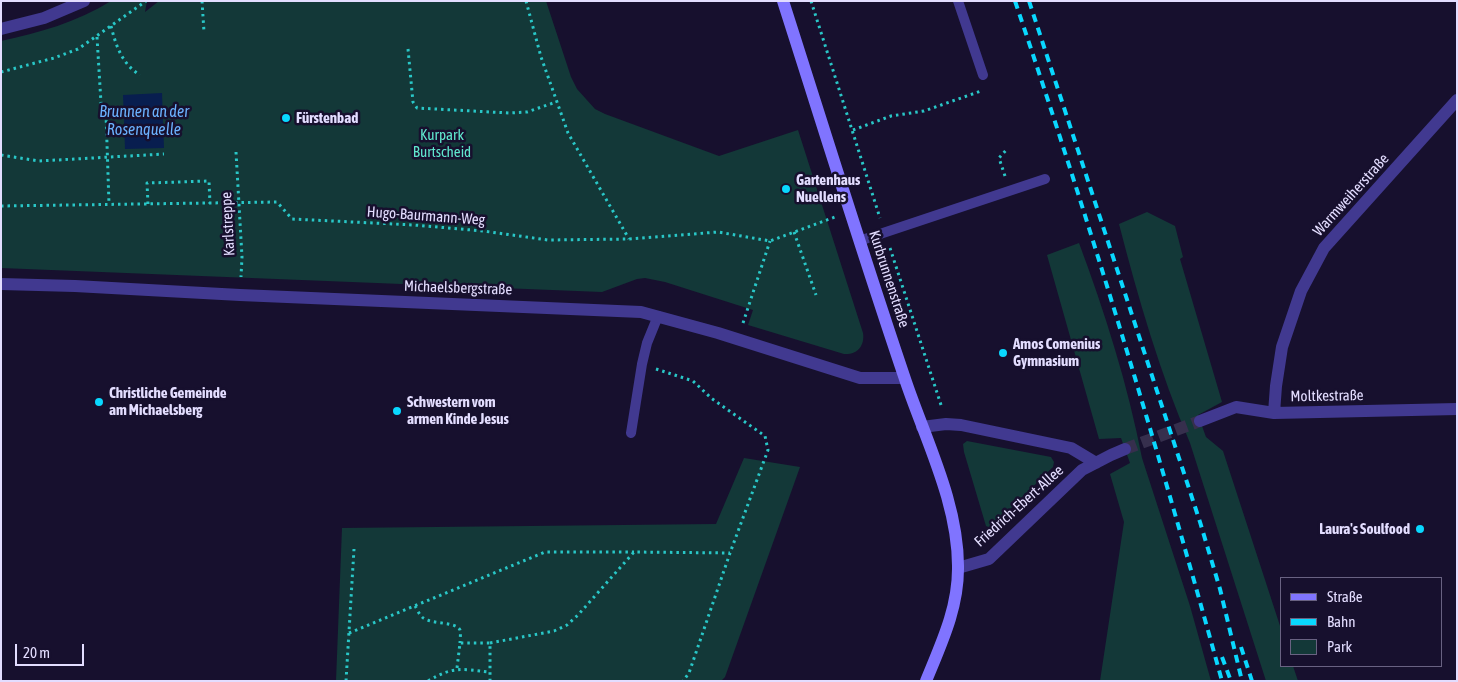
<!DOCTYPE html>
<html>
<head>
<meta charset="utf-8">
<style>
  body { margin:0 }
  #map { position:relative; width:1458px; height:682px; overflow:hidden; background:#17102e; font-family:"Asap Condensed",sans-serif }
  canvas { display:block }
  .frame { position:absolute; inset:0; border:2px solid #e3ddff; pointer-events:none }
  .legend { position:absolute; left:1280px; top:577px; width:162px; height:90px; box-sizing:border-box; background:#17102e; border:1px solid #696282; margin:0; padding:6px 9px; list-style:none; font-size:15px; color:#e3ddff }
  .legend li { display:flex; align-items:center; gap:10px; height:25px }
  .legend b { width:25px; border:1px solid #696282 }
  .scale { position:absolute; left:15px; top:644px; width:69px; height:22px; box-sizing:border-box; border:2px solid #e3ddff; border-top:0; padding-left:6px; font-size:15px; line-height:18px; white-space:nowrap; color:#e3ddff; -webkit-text-stroke:4px #17102e; paint-order:stroke }
</style>
</head>
<body>
<div id="map">
<canvas width="1458" height="682"></canvas>
<div class="frame"></div>
<ul class="legend">
<li><b style="height:6px;background:#8074ff"></b>Straße</li>
<li><b style="height:6px;background:#09d8ff"></b>Bahn</li>
<li><b style="height:14px;background:#133838"></b>Park</li>
</ul>
<div class="scale">20 m</div>
</div>
<script>
const context = document.querySelector('canvas').getContext('2d');
context.lineJoin = 'round';
function paint(path, color) { context.fillStyle = color; context.fill(path, 'evenodd'); }
function strokePath(path, color, width, dash) { context.strokeStyle = color; context.lineWidth = width; context.lineCap = dash ? 'butt' : 'round'; context.setLineDash(dash || []); context.stroke(path); }
function label(font, color, halo, rows, align = 'center') {
  context.font = font + ' "Asap Condensed",sans-serif'; context.lineWidth = 5; context.setLineDash([]); context.textBaseline = 'middle'; context.strokeStyle = halo; context.fillStyle = color; for (const [text, x, y, turn = 0] of rows) {
    context.save(); context.translate(x, y); context.rotate((+turn || 0) * Math.PI / 180); context.textAlign = isNaN(turn) ? turn : align; if (halo) context.strokeText(text, 0, 0); context.fillText(text, 0, 0); context.restore();
  }
}
paint(new Path2D(`
  M111 1H147L145 12 159 1H546L571 77 577 89 595 109 605 114 719 156 798 130 863 333C865 346 857 355 844 354L748 325 753 310 665 282 645 278 637 279 602 292 1 268V41C39 33 77 22 111 1Z
  M1147 212 1175 226 1183 257 1180 259 1222 402 1198 415 1206 437 1223 451 1282 632V666H1293L1298 681H1266L1190 443C1160 373 1138 298 1119 224Z
  M1079 243C1105 313 1128 385 1142 458L1190 606 1211 681H1100L1124 522 1110 474 1130 463 1121 438 1099 439 1047 255Z
  M967 441 1051 457 1054 462 1053 467 1005 514 993 529 986 526 964 452 963 444Z
  M744 458 800 467 725 677 721 681H336L342 528 716 524Z`), '#133838');
paint(new Path2D(`
  M162 93 164 148 125 149 123 95Z`), '#081e4f');
strokePath(new Path2D(`
  M1125 449 1200 421`), '#362f4d', 12, [12, 6]);
strokePath(new Path2D(`
  M202 1 204 32
  M526 1 541 57 568 133 629 239
  M811 1 880 218
  M111 26C116 46 122 64 140 75
  M97 37 101 103 106 114 109 204
  M408 49 413 102 417 108 509 113 527 112 556 102
  M1 72 54 58 78 49 146 1
  M853 130 891 116 924 111 981 91
  M236 152 242 257 241 277
  M1 155 39 161 164 154
  M1005 176 999 158 1008 148
  M148 204 147 183 209 181 210 204
  M1 206 277 202 292 219 414 225 483 231 548 240 629 239 718 232 770 241 835 217
  M794 232 816 295
  M890 248 942 408
  M743 323 770 241
  M656 369 693 381 711 398 765 436 768 450 730 553 689 673 683 681
  M415 606C417 609 419 614 422 617 431 625 456 621 460 630 461 633 460 639 460 643
  M349 633 545 552H634
  M490 643 554 631 567 625 578 615 634 552 730 553
  M457 668 460 643H490V681
  M346 681 354 549
  M428 681C453 666 462 669 489 672`), '#29c7c7', 3, [2.5, 4]);
strokePath(new Path2D(`
  M958 1 983 75
  M859 241 1045 179
  M631 433 642 364 647 343 658 316`), '#413990', 10);
strokePath(new Path2D(`
  M1 29 44 18 84 1
  M1 284 75 286 240 295 641 312 718 333 860 378H904
  M1274 413 1276 386 1282 347 1301 291 1324 248 1457 100
  M1200 421 1236 407 1274 413 1457 409
  M922 427 946 424 961 425 1071 448 1096 463
  M958 568 989 559 1082 470 1111 455 1125 449`), '#413990', 12);
strokePath(new Path2D(`
  M783 1C823 126 862 252 904 376 924 437 959 503 958 569 958 609 941 644 926 681`), '#8074ff', 12);
strokePath(new Path2D(`
  M1015 1C1091 226 1159 452 1222 681
  M1029 1 1200 522 1220 589 1242 681
  M1241 647 1252 681
  M1222 657 1231 681`), '#09d8ff', 4, [8, 6]);
for (const [x, y, r, color] of [
  [286,118,5,"#09d8ff"],
  [786,189,5,"#09d8ff"],
  [1003,353,5,"#09d8ff"],
  [99,402,5,"#09d8ff"],
  [397,411,5,"#09d8ff"],
  [1420,529,5,"#09d8ff"]
]) { const dot = new Path2D(); dot.arc(x, y, r, 0, 2 * Math.PI); context.fillStyle = color; context.fill(dot); strokePath(dot, '#17102e', 2); }
label('bold 15px', '#e3ddff', '#17102e', [
  ["Fürstenbad",296,118],
  ["Gartenhaus",796,180],
  ["Nuellens",796,197],
  ["Amos Comenius",1013,344],
  ["Gymnasium",1013,361],
  ["Christliche Gemeinde",109,393],
  ["am Michaelsberg",109,410],
  ["Schwestern vom",407,402],
  ["armen Kinde Jesus",407,419],
  ["Laura's Soulfood",1410,529,"right"]
], 'left');
label('15px', '#60e8ce', '#17102e', [
  ["Kurpark",442,135],
  ["Burtscheid",442,152]
]);
label('15px', '#e3ddff', '#17102e', [
  ["Warmweiherstraße",1351,195,-48],
  ["Hugo-Baurmann-Weg",426,216,4],
  ["Karlstreppe",228,224,-93],
  ["Kurbrunnenstraße",889,279,72],
  ["Michaelsbergstraße",458,288,2],
  ["Moltkestraße",1327,396,-1],
  ["Friedrich-Ebert-Allee",1019,506,-42]
]);
label('italic 16px', '#6bb2ff', '#17102e', [
  ["Brunnen an der",144,112],
  ["Rosenquelle",144,130]
]);
</script>
</body>
</html>
